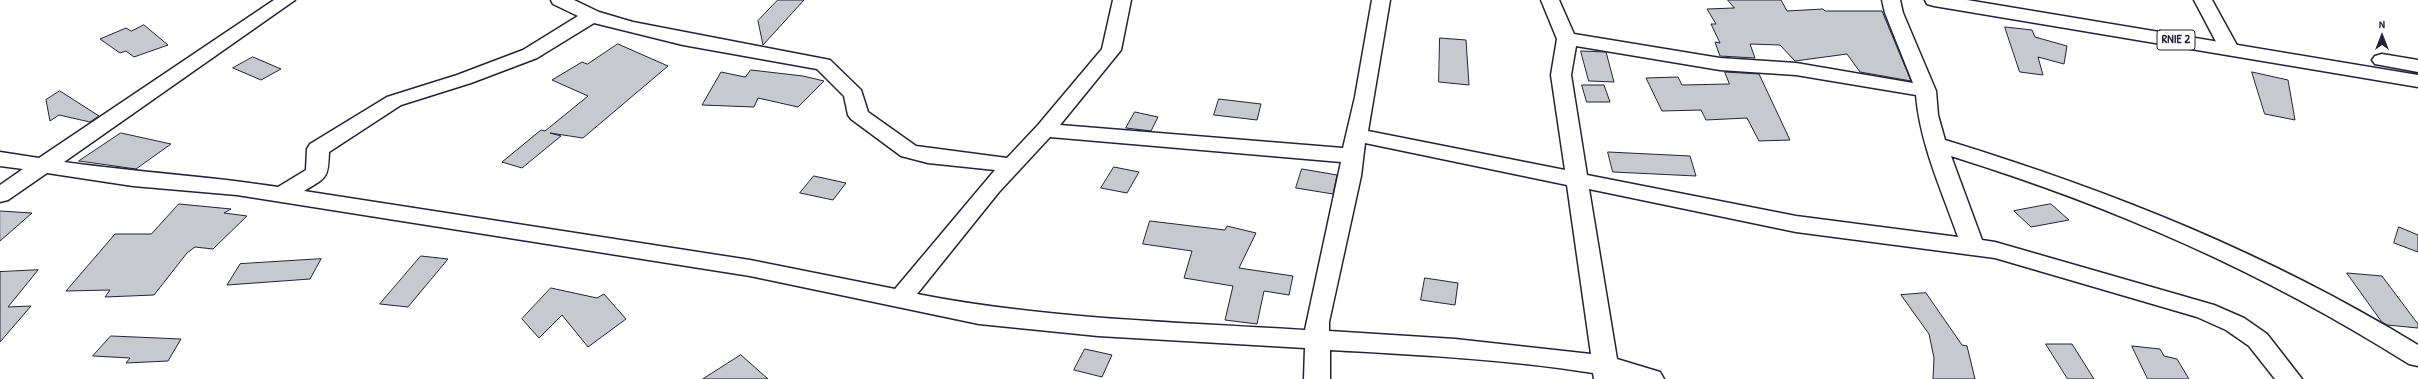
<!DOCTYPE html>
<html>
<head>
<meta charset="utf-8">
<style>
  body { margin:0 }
  #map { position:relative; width:2418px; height:379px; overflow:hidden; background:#fff; font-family:"Patrick Hand",sans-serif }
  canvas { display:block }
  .north { position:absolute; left:2362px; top:16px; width:40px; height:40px; -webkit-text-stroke:3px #fff; paint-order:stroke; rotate:0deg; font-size:11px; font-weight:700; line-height:16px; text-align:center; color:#22223b }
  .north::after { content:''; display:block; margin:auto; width:14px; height:18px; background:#22223b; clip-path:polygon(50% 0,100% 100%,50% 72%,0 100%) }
</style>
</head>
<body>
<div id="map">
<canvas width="2418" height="379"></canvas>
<div class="north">N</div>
</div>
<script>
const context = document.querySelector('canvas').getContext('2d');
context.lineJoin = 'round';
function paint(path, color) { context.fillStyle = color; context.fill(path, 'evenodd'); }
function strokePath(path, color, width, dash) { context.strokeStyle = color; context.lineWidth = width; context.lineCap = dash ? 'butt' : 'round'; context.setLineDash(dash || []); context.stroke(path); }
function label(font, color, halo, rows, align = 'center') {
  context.font = font + ' "Patrick Hand",sans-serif'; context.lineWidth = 3; context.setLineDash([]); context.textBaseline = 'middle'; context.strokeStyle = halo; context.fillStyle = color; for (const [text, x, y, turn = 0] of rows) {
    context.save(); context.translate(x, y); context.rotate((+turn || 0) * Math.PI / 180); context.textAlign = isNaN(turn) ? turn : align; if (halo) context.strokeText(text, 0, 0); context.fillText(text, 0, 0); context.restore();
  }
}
const building = new Path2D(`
  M778 0H804L763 45 758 21Z
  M1728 0H1781L1787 11 1823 9 1825 11H1882L1911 81 1860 72 1847 54 1795 61 1780 45 1750 44 1755 58 1720 56 1715 42 1720 43 1711 24H1716L1707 9 1734 8Z
  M144 25 168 45 134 57 126 51 120 53 100 39 126 28 131 31Z
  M2005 27 2032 30 2035 37 2067 46 2064 64 2038 57 2043 75 2020 72Z
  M1440 38 1466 40 1469 85 1439 82Z
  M618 44 668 66 583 138 550 133 561 136 522 168 502 162 541 130 545 131 588 96 552 80 582 62 587 64Z
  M1581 51 1606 52 1614 82 1589 81Z
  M253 57 281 69 261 80 233 68Z
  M751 70 803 76 824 81 798 107 758 98 754 107 702 105 721 72 745 77Z
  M1725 72 1759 74 1790 140 1759 141 1747 118 1706 120 1701 110 1662 111 1646 78 1678 77 1682 85 1729 84Z
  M2252 72 2288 80 2295 120 2265 114Z
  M1582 85H1604L1610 102H1587Z
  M60 91 99 116 90 122 59 115 50 121 46 100Z
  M1219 99 1261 104 1257 120 1214 115Z
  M1135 112 1158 117 1151 131 1126 128Z
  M121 133 171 144 136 169 79 161Z
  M1608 152 1690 156 1696 176 1613 172Z
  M1114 167 1139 172 1127 193 1101 188Z
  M1302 169 1337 175 1333 194 1296 188Z
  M814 176 846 183 833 200 800 193Z
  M179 204 231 209 224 213 247 216 213 249 195 247 187 253 154 295 105 297 110 290 66 291 115 234H151Z
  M2051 204 2069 220 2031 227 2014 211Z
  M0 211 32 213 0 241Z
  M1150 221 1225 230 1227 226 1256 233 1239 268 1293 276 1289 295 1264 291 1257 324 1225 320 1233 286 1184 278 1192 251 1143 244Z
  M2399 227 2418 235V252L2394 243Z
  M421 256 448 259 408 307 380 304Z
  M321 259 310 279 227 285 240 264Z
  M38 270 8 307 31 306 0 342V272Z
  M2347 273 2382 276 2418 324V328L2387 325 2382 322Z
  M1425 278 1458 283 1455 305 1421 300Z
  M551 288 597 298 604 294 626 319 588 347 562 315 539 338 522 319Z
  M1926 293 1962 345 1967 346 1975 379H1933L1934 358 1929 334 1901 295Z
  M111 336 181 339 168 361 126 363 130 358 93 356Z
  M2046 344H2072L2094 379H2068Z
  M2132 346 2160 349 2164 356 2177 359 2189 379H2148Z
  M1085 349 1112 355 1102 377 1074 370Z
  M741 355 768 379H703Z`);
paint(building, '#c8c8cf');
strokePath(building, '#22223b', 1);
const minor = new Path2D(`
  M274 0H295L64 162C135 172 207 176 278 187L306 170 307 149 310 144 387 97 457 75 523 50 578 16 553 4 551 0H574L599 12 633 22 830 60 861 90 868 112 916 146 1007 158 1038 125 1102 49 1113 0H1131L1121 50 1060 125 1343 148 1355 97 1372 0H1390L1368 131 1565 170 1551 75 1557 39 1541 0H1559L1574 34 1720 58 1796 63 1913 83 1885 13 1882 0H1900L1903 13 1936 91 1938 115 1945 140C2114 192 2267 253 2418 345V366L2409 364C2261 271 2117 208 1951 156L1982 240 1995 242 2214 305 2244 318 2267 334 2302 379H2275L2249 346 2226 330 2197 317 1995 258 1796 232 1589 189 1617 359 1660 372 1664 379H1594L1593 373C1506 359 1418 355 1330 350V379H1304L1305 348 1098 336 979 324 750 276 237 195 133 186 47 173 8 200 0 202V185L23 169 0 166V152L39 158ZM594 23 683 45 817 69 844 96 848 115 851 119 901 156 928 163 995 170 895 289 750 260 304 191C327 177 328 179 329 152L401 105 471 83 537 58ZM1576 46 1720 70 1796 75 1916 95C1920 144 1942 191 1958 237L1796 216 1587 175 1571 75ZM1050 137 1341 162 1305 330C1175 322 1045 319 917 294L999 192ZM1365 143 1567 185 1591 354 1455 339 1329 331V322L1361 176Z
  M2194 0H2212L2239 49 2236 53 2229 55 2222 53Z`);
const trunk = new Path2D(`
  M1925 0H1967L2418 75V87L1934 6 1927 4Z
  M2382 54 2418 60V72L2375 64 2372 60 2375 56Z`);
strokePath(minor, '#22223b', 3);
strokePath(trunk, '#22223b', 3);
paint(minor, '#fff');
paint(trunk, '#fff');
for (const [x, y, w] of [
  [2176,40,38]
]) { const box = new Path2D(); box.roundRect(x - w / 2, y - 10, w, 20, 3); context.fillStyle = '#fff'; context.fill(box); strokePath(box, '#22223b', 1); }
label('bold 12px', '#22223b', null, [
  ["RNIE 2",2176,40]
]);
</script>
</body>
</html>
